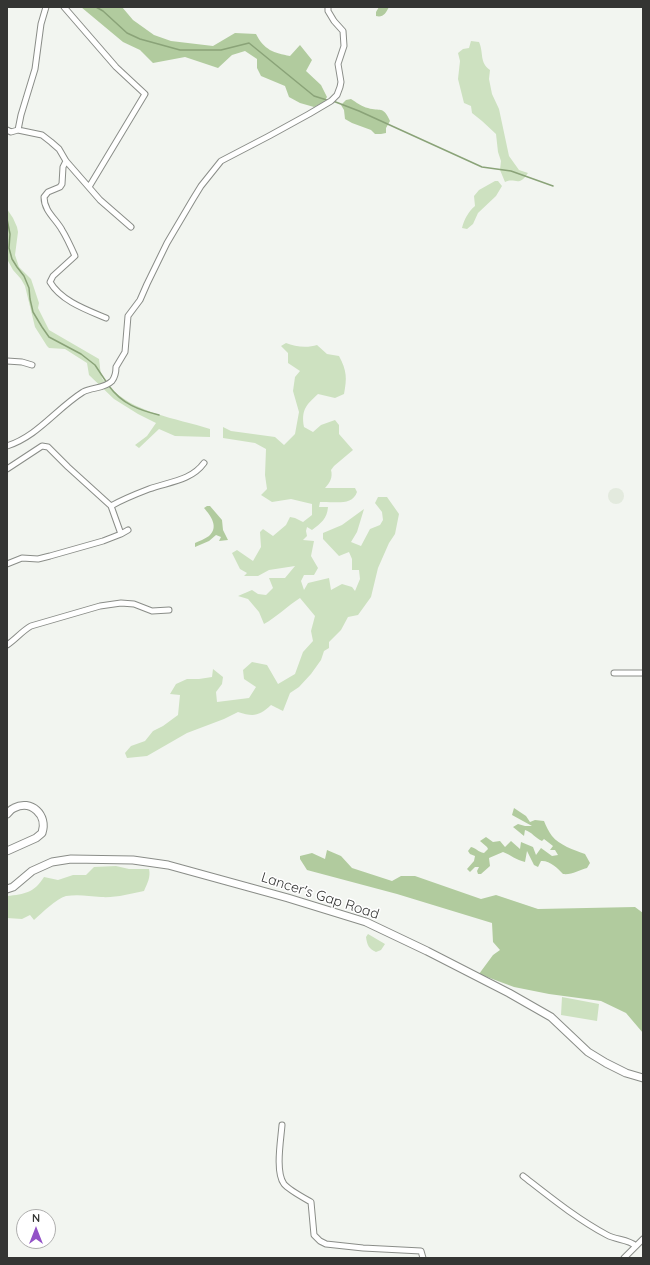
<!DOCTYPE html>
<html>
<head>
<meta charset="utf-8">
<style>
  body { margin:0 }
  #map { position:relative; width:650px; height:1265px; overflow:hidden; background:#f2f5f0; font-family:Quicksand,sans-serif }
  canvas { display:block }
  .frame { position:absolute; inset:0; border:8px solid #343533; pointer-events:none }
  .north { position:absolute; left:16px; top:1209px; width:40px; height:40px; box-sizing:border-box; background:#fff; border:1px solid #aeaead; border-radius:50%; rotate:0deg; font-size:11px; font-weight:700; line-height:16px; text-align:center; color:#343533 }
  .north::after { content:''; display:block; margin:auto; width:14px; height:18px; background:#9352c7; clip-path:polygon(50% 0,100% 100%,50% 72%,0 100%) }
</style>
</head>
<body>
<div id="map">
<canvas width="650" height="1265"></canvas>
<div class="frame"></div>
<div class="north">N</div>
</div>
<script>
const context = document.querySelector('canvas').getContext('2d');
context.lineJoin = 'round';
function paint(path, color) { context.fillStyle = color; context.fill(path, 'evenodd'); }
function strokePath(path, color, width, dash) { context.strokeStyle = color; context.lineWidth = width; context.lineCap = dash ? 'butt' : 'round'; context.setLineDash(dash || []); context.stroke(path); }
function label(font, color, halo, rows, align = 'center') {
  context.font = font + ' Quicksand,sans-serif'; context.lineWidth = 3; context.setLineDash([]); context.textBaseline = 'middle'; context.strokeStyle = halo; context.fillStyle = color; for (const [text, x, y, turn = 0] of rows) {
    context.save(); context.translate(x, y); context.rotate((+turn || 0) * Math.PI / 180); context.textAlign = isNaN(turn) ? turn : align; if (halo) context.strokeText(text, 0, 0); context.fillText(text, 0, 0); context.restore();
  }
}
paint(new Path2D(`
  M608 496a8 8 0 1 1 16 0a8 8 0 1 1-16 0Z`), '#e3eade');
paint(new Path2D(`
  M471 41 479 42C484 53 479 62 490 70L489 79 492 94 499 109 509 156 519 170 528 173C518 188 516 177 505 182L500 170 501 161 498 152 496 134 482 121 472 113 471 106 464 103 458 79 460 61 458 53 463 49 469 48Z
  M495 181H498L502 186 496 196 478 213 473 224 467 229 462 228C464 220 468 212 475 206L474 196 479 190Z
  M7 209 13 218 17 227 18 232 15 255 19 267 31 279 39 303 38 308 49 330 99 359C100 365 100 372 102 378 103 380 106 383 108 385 132 413 176 418 210 429V437L175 436 159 429 139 448 135 445 147 436 156 423 138 414 114 399 89 375 87 363 65 349 49 348 47 346 35 327 25 286 21 279 13 270 7 259Z
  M286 343C295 347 308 348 317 345L327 354 339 356C347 371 347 378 344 394L335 398 318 394C306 405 301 410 304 427L313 432 321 425 335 420 339 425V434L353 450 334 466 331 470C333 477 330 483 325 488H355L357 492C352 507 332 501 320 502L319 507H328C327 519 321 523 312 530L307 527 306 531 307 536 303 540 314 541 311 556 318 568 314 575H304L301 581 304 590 308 583 329 578 331 590 342 584 352 587 355 591 360 579 359 570H352V559L349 552 339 556 323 539V533L342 525 364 509 357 532 351 542 361 546 370 529 380 525 383 520 382 512 375 503 378 497H387L399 514 395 534 389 543 378 568 371 597 358 615 348 617 341 630 329 642V648L324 651 321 660 311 674 299 687 290 693 283 711 271 705C259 716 254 717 238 712L224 719 187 733 147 756 127 758 125 753 131 746 145 741 153 731 163 726 178 715 180 695 170 694 176 684 187 679H199L212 677 213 669 223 677 222 684 216 692 217 702 249 698 256 687 244 679 243 670 252 662 267 665 278 684 295 674 303 652 313 641 311 631 315 616 300 598C287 606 277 617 264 624L259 612 248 599 238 596 252 590 258 594 266 595 273 588 269 578H285L295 566 269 570 258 576H244L247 573 240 569 232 553 237 550 253 561 261 547 260 532 263 529 273 536 286 525 290 517 295 518 303 522 312 515V504L291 499 272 502 261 495 267 489 265 475 266 449 255 443 223 438V427L231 431 275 437 284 445 295 434 299 412 293 391 295 377 300 371 288 363V353L281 346Z
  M116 866 129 869H149C151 877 147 884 144 891 130 894 115 898 101 897 89 896 78 894 66 896 56 899 42 913 34 920L30 915 22 919 7 918V896C25 894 34 893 44 877L58 880 73 875H86L94 867Z
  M368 934 385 944 381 950 376 952C369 949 367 945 366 937Z
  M562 997 599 1004 597 1021 561 1015Z`), '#cde1c0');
paint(new Path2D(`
  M81 7H122L133 20 154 35 171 41 213 46 235 33 256 34C264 50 274 53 290 56L300 45 312 60 306 71 321 85 327 97 324 102 314 107 300 103 289 97 285 86 261 76 257 68V59L245 51 232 55 218 68 185 57 153 63 140 50 123 42Z
  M379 7H389C386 13 383 18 376 16V12Z
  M351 99C356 102 362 107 368 108 380 112 383 105 390 121L386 128V133L381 134H375L371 130 352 123 345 119 344 110 341 105 346 100Z
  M207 506H210L222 520 223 530 228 540 219 541 221 537 216 535 209 541 195 547V543C199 541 205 539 209 536 219 527 211 516 204 508Z
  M514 808 526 816 530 822 535 820 544 821C546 826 549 832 552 836 559 845 574 850 585 854L590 863 587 868C579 870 572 875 563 874 558 868 549 860 541 861L538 867 534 865 527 851 525 862C516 860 511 855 503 852L489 858 490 866 481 874H478L477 871 479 867H475L470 872 467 869 474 861 475 856 470 854 468 851 471 847C476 848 478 852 484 853L488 849 487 847 480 841 486 837 493 842 500 841 505 847 511 841 520 849 521 842 533 847 536 855 541 848 552 856 558 855 555 850H550L553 846 544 839 542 841C535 838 532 832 525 830L524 836 513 827 518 824 525 826H532L512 815Z
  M327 850 341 856 352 868 392 881 401 876H415L481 899 496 895 538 909 635 907 643 913V1033L626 1013 601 1001 549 994 514 987 479 974 493 955 500 950 493 942 492 923 397 894 307 870 300 859V856L312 853 325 859Z`), '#b1cb9e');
strokePath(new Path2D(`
  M96 7 103 11 127 33 140 39 180 50H221L249 43 314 96 330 101
  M333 101 359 111 482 167 511 171 553 186
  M7 219 10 234 9 248 12 259 17 267 24 276 29 288 30 299 33 312 42 327 49 337 81 354 95 365 107 383
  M109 386C122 404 139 410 159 415`), '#8aa378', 1.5);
const minor = new Path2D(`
  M64 7 116 67 145 94 89 187
  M7 130 11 132 18 130 21 115 35 69 41 24 46 7
  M18 130 42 135 51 142 59 149 66 161 100 200 131 227
  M66 161 63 167 62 184 60 187 48 192 44 197C44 211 56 219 62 230 67 238 71 247 75 256L53 276 50 282C61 301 87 310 106 318
  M7 361 22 362 32 365
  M7 446C38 436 56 409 83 392 92 387 104 389 112 381 115 377 116 372 116 367L125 352 128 316 140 300 147 284 167 243 193 199 201 186 221 161 269 136 309 114 331 101 337 95 340 87 341 82 338 64 344 46 343 31 334 21 328 11V7
  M7 469 42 446 48 447 68 467 111 506
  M121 534 128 530
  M7 564 22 558 38 559 50 556 103 541 121 534 111 506C123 499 136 494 149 489 168 482 191 481 204 463
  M7 645C16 639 22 631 31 626L100 606 121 603 134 604 152 611 169 610
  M614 673H643
  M282 1125C281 1139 275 1172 284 1184 289 1190 304 1198 311 1202L314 1235 320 1241 326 1244 363 1248 421 1251 423 1258
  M523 1176C550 1197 577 1219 607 1235 616 1240 628 1239 636 1246
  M624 1258 643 1239`);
const secondary = new Path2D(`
  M7 814C9 812 11 809 14 808 31 799 48 815 42 833L36 838 7 851
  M7 889 13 887 32 871 52 862 71 859 133 860 168 865 288 898 366 922 427 951 509 993 551 1017 588 1052 606 1063 626 1073 643 1078`);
strokePath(minor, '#8a8d88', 7);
strokePath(secondary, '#8a8d88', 9);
strokePath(minor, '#fff', 5);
strokePath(secondary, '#fff', 7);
label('14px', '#343533', '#fff', [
  ["Lancer's Gap Road",320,896,18]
]);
</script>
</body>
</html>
